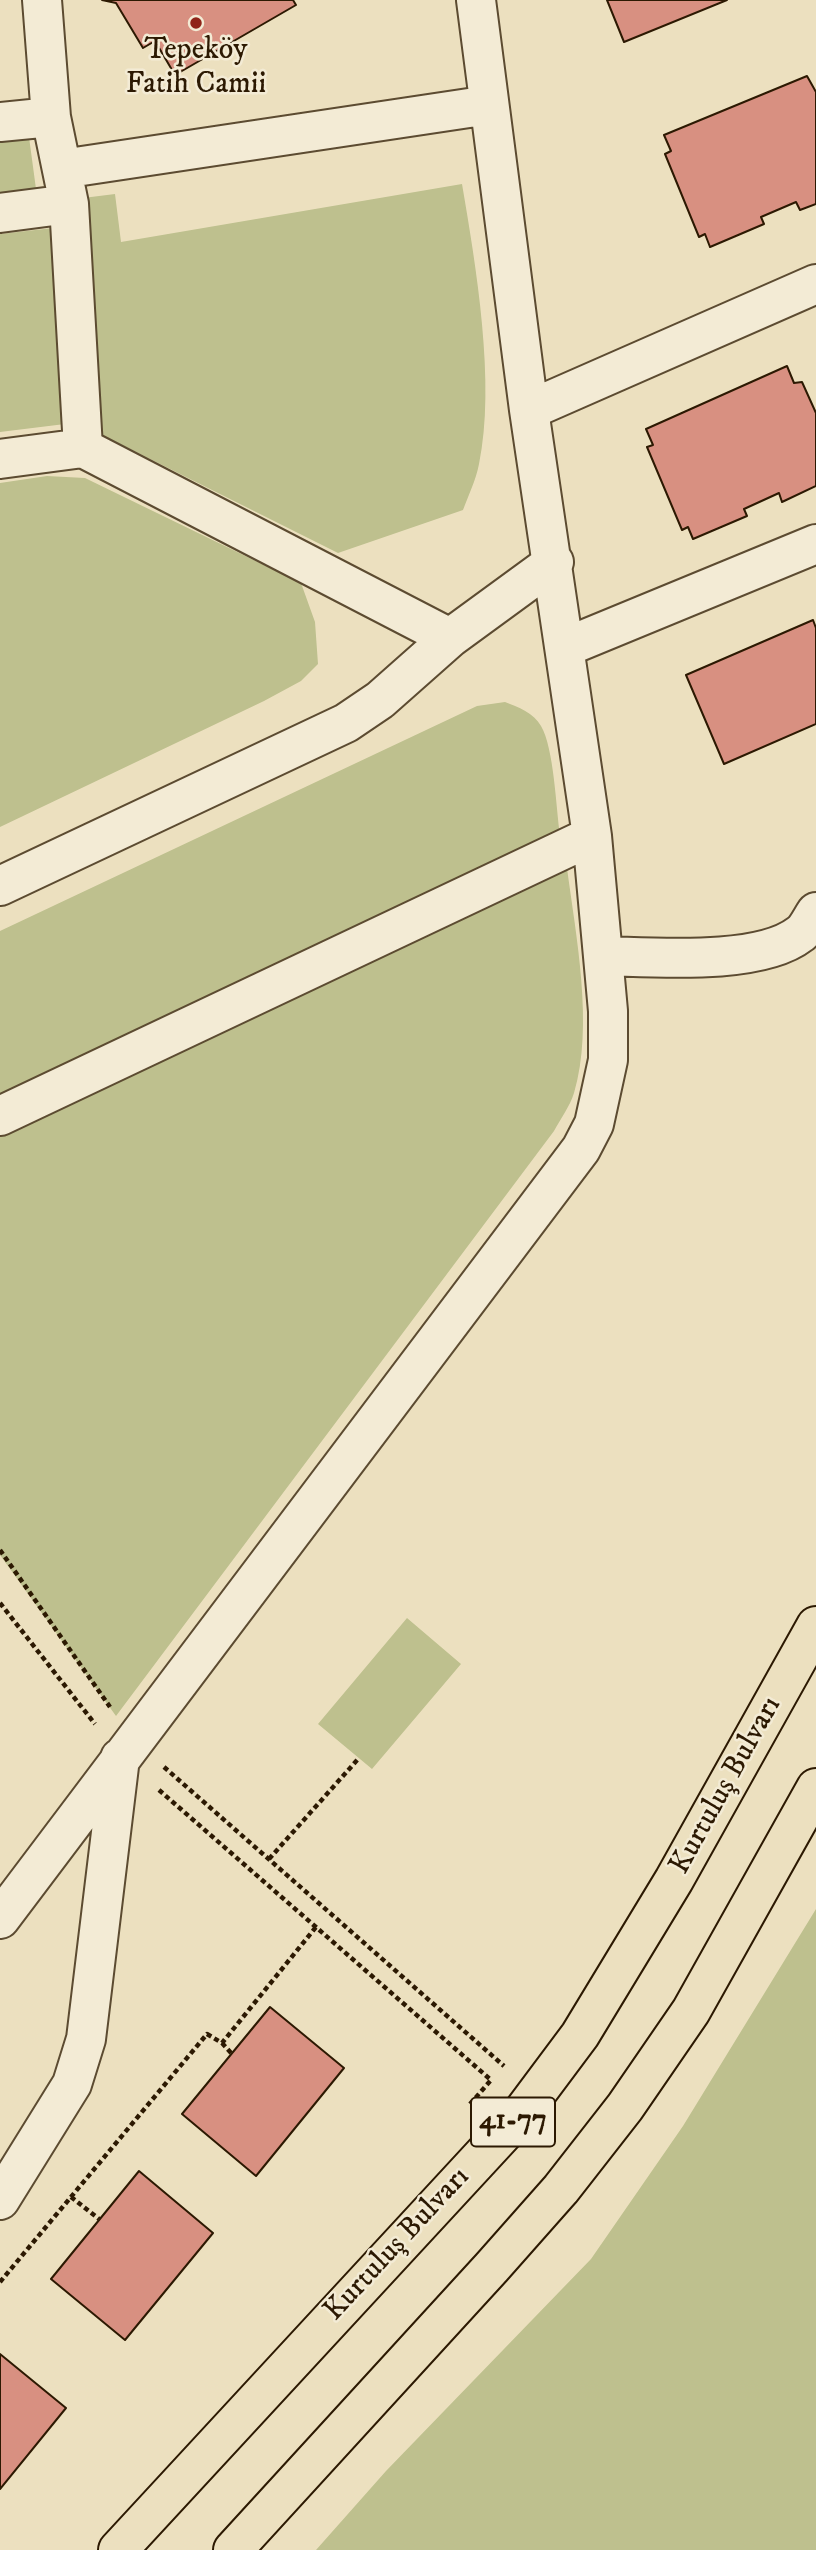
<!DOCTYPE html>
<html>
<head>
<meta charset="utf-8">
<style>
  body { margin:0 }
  canvas { display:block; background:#ece0bf }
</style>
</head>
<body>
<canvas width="816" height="2550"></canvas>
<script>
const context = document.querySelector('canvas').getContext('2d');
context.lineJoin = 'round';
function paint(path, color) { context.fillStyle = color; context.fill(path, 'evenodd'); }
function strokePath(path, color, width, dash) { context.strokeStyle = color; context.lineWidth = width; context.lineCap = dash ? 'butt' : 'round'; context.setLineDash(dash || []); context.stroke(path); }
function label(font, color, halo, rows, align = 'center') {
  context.font = font + ' "IM FELL DW Pica",serif'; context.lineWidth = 5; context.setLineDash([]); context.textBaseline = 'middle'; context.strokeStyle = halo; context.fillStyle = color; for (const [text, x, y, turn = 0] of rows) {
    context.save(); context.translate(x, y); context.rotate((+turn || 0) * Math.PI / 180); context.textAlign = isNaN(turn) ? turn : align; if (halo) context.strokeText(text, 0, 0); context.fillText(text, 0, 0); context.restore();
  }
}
paint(new Path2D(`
  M29 137 36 189 0 193V141Z
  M462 184C476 266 496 384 479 464 476 480 468 496 463 510L338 553 102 435 83 198 115 194 121 242Z
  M53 228 65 424 0 432V234Z
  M47 476 85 478 301 583 315 622 318 664 301 681 264 701 0 827V483Z
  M505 702C518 707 534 713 541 726 554 748 556 807 560 835L0 1096V931L477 706Z
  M567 868C576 937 594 1026 574 1093 570 1106 560 1120 554 1131L116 1716 0 1555V1134Z
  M407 1618 461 1664 372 1769 318 1724Z
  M816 1909V2550H316L386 2471 591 2259 683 2126Z`), '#bec08e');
const building = new Path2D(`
  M102 0H293L296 5 175 75 155 41 143 48 116 3Z
  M607 0H727L624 42Z
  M807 76 816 92V204L800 210 796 202 761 217 764 224 710 247 705 234 699 237 665 154 671 151 664 135Z
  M787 366 794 383 802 382 816 413V486L782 502 779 493 744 509 747 516 693 539 688 527 682 530 647 447 653 445 646 429Z
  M813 620 816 628V724L724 764 686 675Z
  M270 2007 344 2068 256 2176 182 2114Z
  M139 2171 213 2233 125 2340 51 2279Z
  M0 2354 66 2408 0 2489Z`);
paint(building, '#d89081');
strokePath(building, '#2c1902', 2);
const minor = new Path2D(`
  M42 0 51 117 69 204 83 448
  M0 122 51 117
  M62 169 489 105
  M0 213 69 204
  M529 410 816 284
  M0 459 83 448 450 638
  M566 647 816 544
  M0 886 346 723 380 700 450 638 554 562
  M603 956C654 957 759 966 800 934 807 929 811 919 816 912
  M0 1116 592 836
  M0 1919 581 1149 594 1124 608 1060V1011L592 836 529 410 476 0
  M0 2200 72 2084 86 2039 120 1758`);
const highway = new Path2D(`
  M118 2550 521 2114 580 2035 674 1880 816 1626
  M233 2550 492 2267 561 2189 625 2107 691 2011 816 1788`);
strokePath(minor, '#5c4b31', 42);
strokePath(highway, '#2c1902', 42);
strokePath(new Path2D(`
  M0 1550 110 1707
  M0 1603 95 1724
  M164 1767 504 2066
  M159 1790 491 2080
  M269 1859 359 1758
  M222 2043 232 2054
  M470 2104 492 2079
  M71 2197 99 2219
  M0 2282 207 2034 222 2043 316 1927`), '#2c1902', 4.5, [5, 3.5]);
strokePath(minor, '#f3ebd5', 38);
strokePath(highway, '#ece0bf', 38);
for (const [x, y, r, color] of [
  [196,23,7,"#8f2418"]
]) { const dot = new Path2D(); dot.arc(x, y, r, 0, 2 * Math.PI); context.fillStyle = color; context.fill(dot); strokePath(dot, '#f3ebd5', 2.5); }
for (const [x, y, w] of [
  [513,2122,84]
]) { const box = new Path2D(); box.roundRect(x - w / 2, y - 24.5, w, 49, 5); context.fillStyle = '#f3ebd5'; context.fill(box); strokePath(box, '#2c1902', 2); }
label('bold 28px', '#2c1902', null, [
  ["41-77",513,2122]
]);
label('30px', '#2c1902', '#f3ebd5', [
  ["Tepeköy",196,52],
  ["Fatih Camii",196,86]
]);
label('30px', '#2c1902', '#f3ebd5', [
  ["Kurtuluş Bulvarı",727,1786,-61],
  ["Kurtuluş Bulvarı",398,2245,-47]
]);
</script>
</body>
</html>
